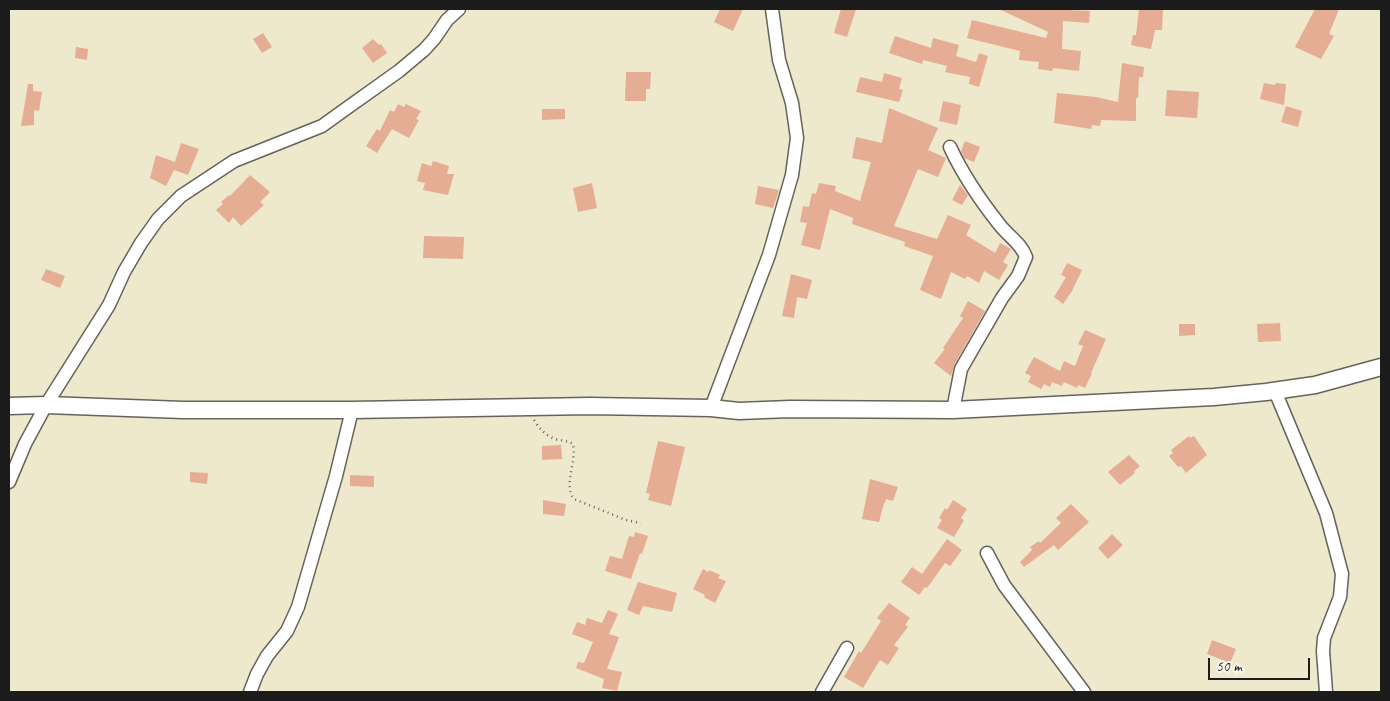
<!DOCTYPE html>
<html>
<head>
<meta charset="utf-8">
<style>
  body { margin:0 }
  #map { position:relative; width:1390px; height:701px; overflow:hidden; background:#eee8cd; font-family:Caveat,sans-serif }
  canvas { display:block }
  .frame { position:absolute; inset:0; border:10px solid #1c1c1c; pointer-events:none }
  .scale { position:absolute; left:1208px; top:658px; width:102px; height:22px; box-sizing:border-box; border:2px solid #1c1c1c; border-top:0; padding-left:6px; font-size:15px; line-height:18px; white-space:nowrap; color:#1c1c1c; -webkit-text-stroke:4px #fbf7ec; paint-order:stroke }
</style>
</head>
<body>
<div id="map">
<canvas width="1390" height="701"></canvas>
<div class="frame"></div>
<div class="scale">50 m</div>
</div>
<script>
const context = document.querySelector('canvas').getContext('2d');
context.lineJoin = 'round';
function paint(path, color) { context.fillStyle = color; context.fill(path, 'evenodd'); }
function strokePath(path, color, width, dash) { context.strokeStyle = color; context.lineWidth = width; context.lineCap = dash ? 'butt' : 'round'; context.setLineDash(dash || []); context.stroke(path); }
paint(new Path2D(`
  M720 9H743L733 31 714 22Z
  M841 9H856L847 37 834 33Z
  M999 9H1066V10L1090 11 1089 23 1063 21 1062 49 1081 51 1079 71 1053 68 1052 71 1038 69 1039 62 1019 60 1020 51 967 38 972 20 1046 38 1048 32Z
  M1139 9 1163 10 1162 30H1155L1151 49 1131 45 1133 35H1136Z
  M1315 9H1339L1329 34 1334 36 1321 59 1295 47Z
  M263 33 272 47 262 53 253 39Z
  M895 36 931 48 933 38 959 45 956 56 976 62 979 53 988 56 979 87 969 84 970 77 945 72 947 66 923 60 922 64 889 53Z
  M373 39 379 45 381 44 387 53 373 63 362 48Z
  M76 47 88 49 87 60 75 58Z
  M1122 63 1144 67 1143 77H1139L1138 98H1136V121L1101 120 1100 126 1092 125 1091 129 1054 123 1057 93 1096 97 1118 102Z
  M626 72H651L650 89H646V101H625Z
  M884 73 902 78 899 89 903 90 899 102 856 92 860 77 882 82Z
  M1264 83 1275 85 1276 83 1286 84 1284 105 1260 99Z
  M28 84H33V91L42 92 39 111 34 110V125L21 126Z
  M1167 90 1199 92 1197 118 1165 116Z
  M943 101 961 105 957 125 939 121Z
  M398 104 404 107 406 104 421 111 416 119 419 120 409 138 392 129 377 153 366 146 377 129 380 131 390 110 394 112Z
  M1286 106 1302 111 1298 127 1281 122Z
  M889 108 938 128 928 150 946 158 938 177 918 169 894 226 937 239 948 215 971 225 966 235 995 253 1000 243 1011 249 1003 262 1008 265 999 280 984 271 979 283 967 276 965 279 951 272 941 299 920 290 933 256 904 246 905 242 852 224 853 218 830 209 820 250 801 245 807 223 800 222 803 206 809 207 812 193 816 194 819 183 836 186 835 191 860 201 871 162 852 158 856 137 882 143Z
  M542 109H565V119L542 120Z
  M965 141 980 147 974 162 964 158 961 151Z
  M181 143 199 149 188 175 174 170 166 186 150 178 156 155 175 162Z
  M433 161 449 166 447 174H454L448 195 423 190 425 183 417 181 422 163 431 166Z
  M250 175 270 192 260 202 264 205 241 226 233 217 229 223 216 210 223 204 221 202 229 195 230 196Z
  M592 183 597 208 578 212 573 188Z
  M960 185 968 195 962 205 952 200Z
  M758 186 779 190 773 208 755 204Z
  M424 236 464 237 463 259 423 258Z
  M1067 263 1082 270 1072 291 1063 304 1054 297 1066 277 1061 275Z
  M46 269 65 276 60 288 41 280Z
  M791 274 812 280 807 299 797 297 794 318 782 316Z
  M968 301 985 311 954 365 951 376 934 363 945 349 943 348 963 318 960 316Z
  M1280 323 1281 341 1258 342 1257 324Z
  M1179 324H1195V335L1179 336Z
  M1085 330 1106 339 1091 373H1092L1085 388 1078 385 1077 388 1064 382 1062 386 1052 382 1050 387 1044 384 1041 389 1028 382 1031 376 1025 373 1034 357 1060 371 1064 361 1075 366 1083 346 1078 344Z
  M1189 436 1190 438 1194 436 1207 455 1186 473 1181 466 1178 467 1169 456 1173 453 1171 450Z
  M658 441 685 447 671 506 648 500 650 494 646 493Z
  M561 445 562 459 542 460V446Z
  M1129 455 1140 466 1134 471 1135 473 1120 485 1108 472Z
  M190 472 208 473 207 484 190 482Z
  M350 475 374 476V487L350 486Z
  M870 479 898 487 893 501 886 499 885 503H884L879 522 862 519Z
  M543 500 566 504 564 516 543 514Z
  M953 500 967 509 961 518 964 520 954 537 937 528 942 520 939 518 945 508 947 510Z
  M1071 504 1089 522 1058 550 1054 545 1024 567 1020 562 1032 550 1030 547 1039 541 1040 543 1061 523 1056 518Z
  M635 532 648 536 642 554 640 553 631 579 605 571 610 556 622 559 629 536 634 537Z
  M1112 534 1123 545 1108 559 1098 548Z
  M947 539 962 550 950 566 945 563 927 588 925 587 919 595 901 582 912 567 922 574Z
  M703 569 708 572 709 570 720 575 718 578 726 581 715 603 704 597 705 595 693 589Z
  M638 582 677 593 672 612 643 606 639 615 627 610Z
  M889 603 910 618 905 625 908 627 894 645 899 648 888 665 880 660 863 688 844 677 859 651 861 653 881 621 877 618Z
  M608 610 618 614 609 634 619 637 607 669 622 672 617 691 602 688 604 679 576 668 578 662 584 663 593 642 572 634 577 622 585 625 587 618 602 623Z
  M1212 640 1236 649 1230 663 1207 654Z`), '#e5ad93');
const minor = new Path2D(`
  M950 147C963 175 980 200 999 224 1008 236 1021 243 1026 257L1018 276 1002 298 961 369 953 410
  M1275 391 1326 513 1342 574 1340 597 1324 638 1323 651 1326 692
  M711 408 769 255 792 175 797 138 792 103 779 60 772 9
  M9 482 25 444 46 405 109 305 124 272 141 243 158 219 181 196 234 161 322 126 347 108 399 71 424 50 434 39 447 20 459 9
  M987 553 1004 585 1084 692
  M250 692 257 674 267 656 287 631 298 607 336 476 352 410
  M822 692 847 648`);
const tertiary = new Path2D(`
  M9 406 46 405 183 410H352L590 406 711 408 739 411 790 409 953 410 1214 397 1266 392 1315 385 1381 367`);
strokePath(minor, '#66635a', 15);
strokePath(tertiary, '#66635a', 19);
strokePath(new Path2D(`
  M534 420C539 428 544 434 553 438 559 441 567 440 573 444 577 461 563 486 574 499L626 520 641 523`), '#66635a', 2.5, [1, 4]);
strokePath(minor, '#fff', 12);
strokePath(tertiary, '#fff', 16);
</script>
</body>
</html>
